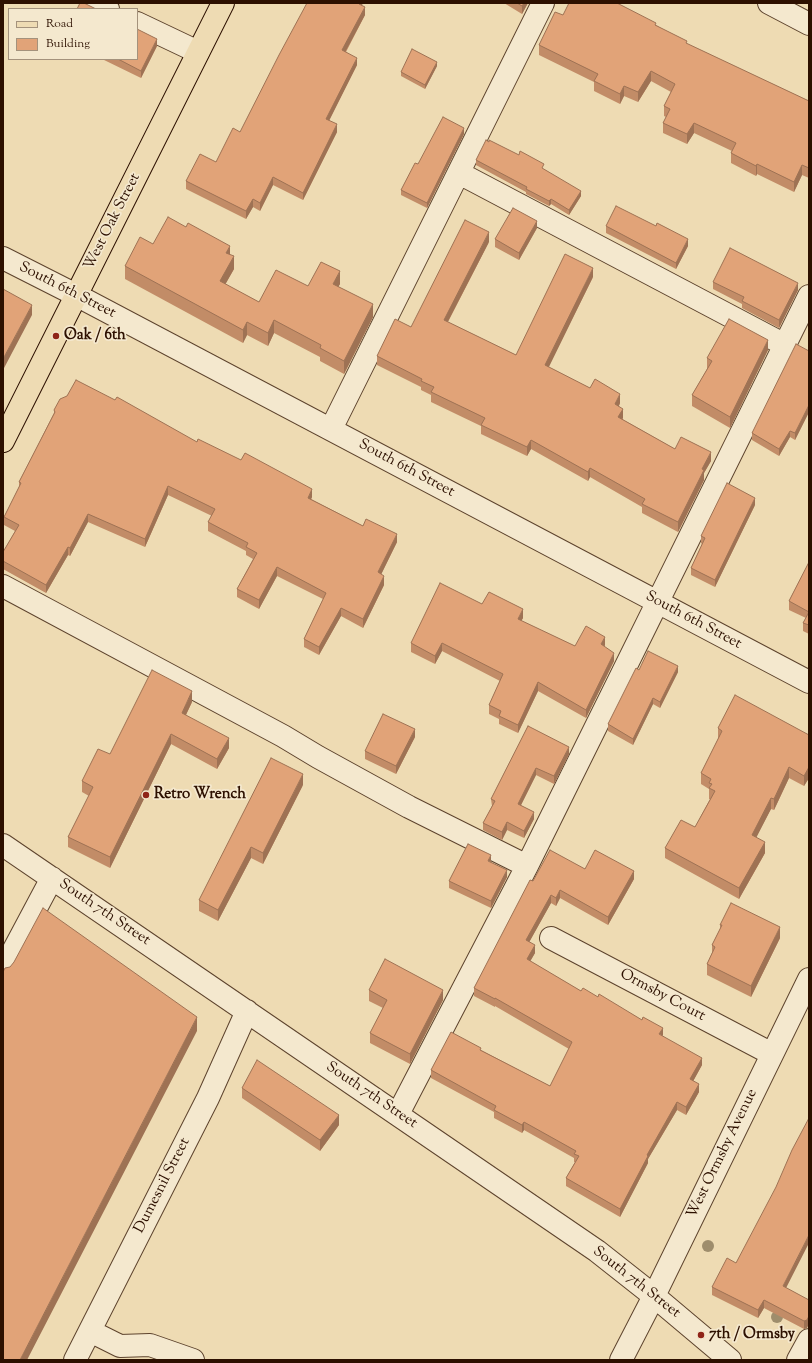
<!DOCTYPE html>
<html>
<head>
<meta charset="utf-8">
<style>
	body { margin:0 }
	#map { position:relative; width:812px; height:1363px; overflow:hidden; background:#eedbb3; font-family:"Sorts Mill Goudy",serif }
	canvas { display:block }
	.frame { position:absolute; inset:0; border:4px solid #2d1000; pointer-events:none }
	.legend { position:absolute; left:8px; top:8px; width:130px; height:52px; box-sizing:border-box; background:#f4e8ce; border:1px solid #a4927c; margin:0; padding:5px 7px; list-style:none; font-size:12px; color:#2d1000 }
	.legend li { display:flex; align-items:center; gap:8px; height:20px }
	.legend b { width:20px; border:1px solid #a4927c }
</style>
</head>
<body>
<div id="map">
<canvas width="812" height="1363"></canvas>
<div class="frame"></div>
<ul class="legend">
<li><b style="height:5px;background:#eedbb3"></b>Road</li>
<li><b style="height:11px;background:#e1a378"></b>Building</li>
</ul>
</div>
<script>
const ctx = document.querySelector('canvas').getContext('2d');
ctx.lineJoin = 'round';
const poly = rows => new Path2D(rows.map(r => 'M' + r).join(''));
function strokePath(path, color, width, dash) { ctx.strokeStyle = color; ctx.lineWidth = width; ctx.lineCap = dash ? 'butt' : 'round'; ctx.setLineDash(dash || []); ctx.stroke(path); }
function fill(path, color) { ctx.fillStyle = color; ctx.fill(path, 'evenodd'); }
function drawText(font, color, halo, rows, align = 'center') {
  ctx.font = font + ' "Sorts Mill Goudy",serif'; ctx.lineWidth = 3.5; ctx.setLineDash([]); ctx.textBaseline = 'middle'; ctx.strokeStyle = halo; ctx.fillStyle = color; for (const [text, x, y, turn = 0] of rows) {
    ctx.save(); ctx.translate(x, y); ctx.rotate((+turn || 0) * Math.PI / 180); ctx.textAlign = isNaN(turn) ? turn : align; if (halo) ctx.strokeText(text, 0, 0); ctx.fillText(text, 0, 0); ctx.restore();
  }
}
const minor = poly([
	[95,3,108,9],
	[769,3,809,24],
	[137,23,198,52],
	[459,173,785,345],
	[3,258,76,295,809,682],
	[331,429,543,3],
	[3,586,283,736,318,757,409,807,527,866],
	[3,845,597,1251,654,1296,730,1360],
	[551,938,772,1054],
	[3,970,52,878],
	[398,1114,527,866,809,296],
	[90,1331,120,1346,150,1345,193,1360],
	[75,1360,208,1098,247,1011],
	[621,1360,654,1296,809,979],
	[798,1360,809,1340]
]);
const major = poly([
	[3,441,223,3]
]);
const trees = [
	[708,1246],
	[777,1317]
];
const wall = poly([
	[504,3,528,3,522,14],
	[362,6,365,15,346,52,357,65,329,120,337,132,303,200,273,185,260,211,253,207,246,219,186,189,186,181,216,162,240,132],
	[563,15,656,25,687,44,809,101,809,178,802,175,794,192,757,174,756,176,731,163,731,153,732,151,694,133,687,144,663,133,663,123,666,117,664,116,664,106,671,92,651,81,638,102,624,96,620,104,594,91,594,82,539,55,539,45],
	[157,46,141,78,102,59,137,59],
	[437,66,425,89,401,76,401,72],
	[464,134,427,208,401,195,401,190],
	[476,160,544,169,581,196,569,215,551,204,549,206,526,194,526,192,476,165],
	[606,226,688,246,676,269,606,233],
	[537,228,519,260,495,247,495,239],
	[489,242,448,322,516,355,593,277,548,367,620,403,619,406,623,418,622,419,675,449,711,461,704,473,704,480,678,532,642,513,642,507,590,477,588,481,531,449,527,456,481,434,481,426,431,402,431,395,421,390,421,387,377,365,377,356,411,327],
	[153,244,230,255,234,269,225,284,259,302,308,286,340,284,338,286,373,317,344,374,320,361,320,357,274,333,268,346,247,335,243,343,125,279,125,266],
	[713,282,798,290,779,328,742,308,742,304,713,289],
	[768,350,730,428,692,406,692,395,707,369,707,358],
	[809,351,809,412,795,440,790,437,779,456,752,440,752,433],
	[54,410,197,442,312,497,311,499,363,526,397,542,381,574,384,585,363,628,341,616,319,655,304,647,304,639,323,599,277,576,259,609,237,597,237,589,253,559,246,555,246,551,208,531,208,522,212,516,168,495,145,547,88,522,70,556,68,555,46,593,3,569,3,552,15,531,4,525,4,517,19,487,19,482,54,413],
	[755,505,715,587,691,575,691,568,702,544,701,543,701,536],
	[809,562,809,634,803,631,803,623,806,618,789,610,789,601],
	[482,604,523,618,521,621,575,646,605,645,604,647,614,661,586,718,538,691,518,733,499,724,499,719,489,714,489,705,500,681,442,651,435,664,411,652,411,643],
	[639,670,678,672,660,708,653,704,633,745,608,731,608,724],
	[192,702,186,715,229,748,217,769,171,744,110,868,68,847,68,837,89,796,82,792,82,781,110,754],
	[528,726,569,754,554,784,536,775,521,805,534,819,524,838,507,830,502,840,483,830,483,823,492,806,491,799],
	[718,728,809,735,809,778,804,786,789,778,774,810,771,809,756,837,765,853,739,899,665,858,665,848,695,827,710,799,709,799,709,789,701,784,701,773,718,739],
	[415,737,396,774,365,759,365,751],
	[303,785,263,864,251,858,218,921,199,911,199,900],
	[491,862,507,877,491,908,449,888,449,881],
	[585,869,634,879,608,925,560,898,556,906,551,903,529,942,535,953,530,961,581,991,662,1036,702,1065,693,1081,699,1092,686,1115,677,1110,648,1159,648,1163,620,1217,566,1186,566,1178,575,1162,574,1162,574,1158,524,1130,522,1133,494,1118,494,1112,431,1078,431,1070,481,1050,550,1086,569,1049,495,1006,495,1007,474,996,474,988,533,881],
	[720,925,780,938,751,997,707,975,707,964,712,953,712,945,720,929],
	[369,990,443,1000,410,1064,370,1043,370,1033,383,1008,369,1001],
	[242,1088,339,1125,320,1151,242,1098],
	[736,1263,809,1300,807,1328,804,1329,764,1308,758,1318,712,1295,712,1287]
]);
const shadedWall = poly([
	[359,3,363,3,359,12],
	[524,3,528,3,522,14,522,6],
	[365,7,365,15,342,58,342,50],
	[157,39,157,46,141,78,141,71],
	[357,58,357,65,326,127,326,119],
	[437,62,437,66,425,89,425,85],
	[651,71,651,81,638,102,638,92],
	[624,86,624,96,620,104,620,94],
	[694,123,694,133,687,144,687,134],
	[337,124,337,132,303,200,303,193],
	[464,128,464,134,427,208,427,203],
	[757,164,757,174,756,176,756,166],
	[802,165,802,175,794,192,794,182],
	[273,177,273,185,260,211,260,203],
	[581,191,581,196,569,215,569,210],
	[253,199,253,207,246,219,246,211],
	[551,199,551,204,549,206,549,201],
	[537,221,537,228,519,260,519,253],
	[489,232,489,242,444,329,444,320],
	[688,239,688,246,676,269,676,263],
	[230,246,230,259,226,253],
	[234,256,234,269,220,294,220,281],
	[593,268,593,277,545,375,545,365],
	[340,271,340,284,333,297,333,284],
	[798,283,798,290,779,328,779,320],
	[373,304,373,317,344,374,344,361],
	[32,305,32,315,3,370,3,359],
	[274,320,274,333,268,346,268,333],
	[247,322,247,335,243,343,243,330],
	[768,340,768,350,730,428,730,417],
	[620,394,620,403,615,414,615,404],
	[809,405,809,412,795,440,795,433],
	[623,409,623,418,618,426,618,417],
	[790,431,790,437,779,456,779,449],
	[531,440,531,449,527,456,527,447],
	[711,452,711,461,704,473,704,480,678,532,678,522,702,469],
	[590,468,590,477,588,481,588,472],
	[168,486,168,495,145,547,145,539],
	[312,489,312,497,308,506,308,498],
	[755,498,755,505,715,587,715,580],
	[88,514,88,522,70,556,70,548],
	[397,534,397,542,378,581,378,572],
	[68,547,68,555,46,593,46,585],
	[277,567,277,576,259,609,259,600],
	[384,576,384,585,363,628,363,619],
	[341,608,341,616,319,655,319,647],
	[523,609,523,618,518,627,518,619],
	[605,637,605,645,601,653,601,644],
	[442,643,442,651,435,664,435,656],
	[614,653,614,661,586,718,586,710],
	[678,666,678,672,660,708,660,702],
	[538,682,538,691,518,733,518,725],
	[192,691,192,702,182,723,182,713],
	[653,698,653,704,633,745,633,739],
	[415,729,415,737,396,774,396,766],
	[171,734,171,744,110,868,110,857],
	[229,738,229,748,217,769,217,759],
	[569,747,569,754,554,784,554,776],
	[789,767,789,778,774,810,774,799],
	[809,767,809,778,804,786,804,776],
	[536,768,536,775,518,811,518,804],
	[303,774,303,785,263,864,263,853],
	[771,798,771,809,752,846,752,835],
	[534,812,534,819,524,838,524,831],
	[507,822,507,830,502,840,502,832],
	[765,842,765,853,739,899,739,888],
	[251,847,251,858,218,921,218,910],
	[491,855,491,862,488,861],
	[507,870,507,877,491,908,491,901],
	[634,871,634,879,608,925,608,917],
	[560,890,560,898,556,906,556,898],
	[551,895,551,903,526,948,526,940],
	[780,927,780,938,751,997,751,986],
	[535,945,535,953,527,967,527,959],
	[443,990,443,1000,410,1064,410,1054],
	[197,1017,197,1031,27,1360,20,1360],
	[663,1028,663,1036,659,1034],
	[702,1058,702,1065,690,1087,690,1079],
	[699,1084,699,1092,686,1115,686,1107],
	[677,1102,677,1110,648,1159,648,1163,620,1217,620,1209,647,1155],
	[339,1115,339,1125,320,1151,320,1140],
	[524,1122,524,1130,522,1133,522,1125],
	[809,1235,809,1243,783,1294,783,1286],
	[764,1300,764,1308,758,1318,758,1310],
	[809,1316,809,1324,807,1328,804,1329,804,1321]
]);
const building = poly([
	[80,3,84,3,96,9,77,9,80,3],
	[307,3,359,3,359,4,365,7,342,50,357,58,326,119,337,124,303,193,273,177,260,203,253,199,246,211,186,181,200,154,216,162,233,128,240,132,279,55,307,3],
	[517,3,524,3,522,6,517,3],
	[569,3,617,3,656,23,655,25,687,41,686,43,809,101,809,168,802,165,794,182,757,164,756,166,731,153,736,143,694,123,687,134,663,123,670,109,664,106,675,84,651,71,638,92,624,86,620,94,594,81,598,74,539,45,555,12,563,15,569,3],
	[137,29,157,39,141,71,118,59,137,59,137,29],
	[412,49,437,62,425,85,401,72,412,49],
	[443,117,464,128,427,203,401,190,415,163,418,164,443,117],
	[486,140,489,142,489,140,519,155,520,151,544,164,542,168,581,191,569,210,551,199,549,201,526,189,527,187,476,160,486,140],
	[616,206,656,226,657,223,688,239,676,263,606,226,616,206],
	[513,208,537,221,519,253,495,239,513,208],
	[168,217,186,227,188,223,230,246,226,253,234,256,220,281,259,302,276,270,308,286,321,262,340,271,333,284,373,304,344,361,320,348,321,345,274,320,268,333,247,322,243,330,125,266,140,237,153,244,168,217],
	[465,220,489,232,444,320,516,355,565,254,593,268,545,365,590,388,595,379,620,394,615,404,623,409,618,417,675,449,681,437,711,452,702,469,704,470,678,522,642,504,645,499,590,468,588,472,531,440,527,447,481,425,485,418,431,392,434,387,421,381,422,379,377,356,395,319,411,327,465,220],
	[730,248,798,283,779,320,742,301,744,297,713,282,730,248],
	[3,289,32,305,3,359,3,289],
	[729,319,768,340,730,417,692,395,712,361,707,358,729,319],
	[796,344,809,351,809,405,795,433,790,431,779,449,752,433,796,344],
	[76,380,115,400,117,397,197,442,198,439,241,460,245,453,312,489,308,498,363,526,366,519,397,534,378,572,384,576,363,619,341,608,319,647,304,639,326,593,277,567,259,600,237,589,257,553,246,547,248,543,208,522,215,509,168,486,145,539,88,514,70,548,68,547,46,585,3,561,3,552,19,525,4,517,21,483,19,482,55,412,54,410,60,399,67,396,76,380],
	[727,483,755,498,715,580,691,568,705,538,701,536,727,483],
	[809,562,809,612,789,601,809,562],
	[440,583,482,604,489,592,523,609,518,619,575,646,586,626,605,637,601,644,614,653,586,710,538,682,518,725,499,716,501,711,489,705,503,674,442,643,435,656,411,643,440,583],
	[809,612,809,625,803,623,809,612],
	[648,651,678,666,660,702,653,698,633,739,608,724,636,668,639,670,648,651],
	[152,670,192,691,182,713,229,738,217,759,171,734,110,857,68,837,93,787,82,781,98,749,110,754,152,670],
	[735,695,809,735,809,767,804,776,789,767,774,799,771,798,752,835,765,842,739,888,665,848,681,820,695,827,715,791,709,788,712,784,709,783,711,779,701,773,722,731,718,728,735,695],
	[383,714,415,729,396,766,365,751,383,714],
	[528,726,569,747,554,776,536,768,518,804,534,812,524,831,507,822,502,832,483,823,495,801,491,799,528,726],
	[271,758,303,774,263,853,251,847,218,910,199,900,271,758],
	[468,844,491,855,488,861,507,870,491,901,449,881,468,844],
	[550,850,585,869,595,850,634,871,608,917,560,890,556,898,551,895,526,940,535,945,527,959,581,991,583,988,598,997,599,994,642,1020,643,1017,663,1028,659,1034,702,1058,690,1079,699,1084,686,1107,677,1102,647,1155,648,1156,620,1209,566,1178,579,1156,574,1154,576,1151,524,1122,522,1125,494,1110,496,1106,431,1070,451,1032,481,1048,480,1050,550,1086,572,1042,495,998,495,999,474,988,530,880,533,881,550,850],
	[731,903,780,927,751,986,707,964,715,947,712,945,722,925,720,925,731,903],
	[43,908,197,1017,20,1360,3,1360,3,972,5,968,10,967,14,962,43,908],
	[385,959,443,990,410,1054,370,1033,387,1000,369,990,385,959],
	[257,1060,339,1115,320,1140,242,1088,257,1060],
	[809,1118,809,1235,783,1286,809,1300,809,1316,807,1320,804,1321,764,1300,758,1310,712,1287,727,1258,736,1263,776,1187,792,1150,809,1118]
]);
const markers = [
	[56,336,4,"#8f2418"],
	[146,795,4,"#8f2418"],
	[701,1335,4,"#8f2418"]
];
const streetNames = [
	["West Oak Street",113,222,-63],
	["South 6th Street",67,291,27],
	["South 6th Street",406,469,28],
	["South 6th Street",693,621,28],
	["South 7th Street",104,913,34],
	["Ormsby Court",662,996,28],
	["South 7th Street",371,1096,34],
	["West Ormsby Avenue",723,1154,-64],
	["Dumesnil Street",163,1186,-63],
	["South 7th Street",636,1283,38]
];
const poiNames = [
	["Oak / 6th",64,336],
	["Retro Wrench",154,795],
	["7th / Ormsby",709,1335]
];
strokePath(minor, '#5d432d', 24);
strokePath(major, '#2d1000', 24);
strokePath(minor, '#f4e8ce', 22);
strokePath(major, '#eedbb3', 22);
ctx.fillStyle = '#9e8d6c';
for (const [x, y] of trees) { ctx.beginPath(); ctx.arc(x, y, 6, 0, 2 * Math.PI); ctx.fill(); }
fill(wall, '#c28c67');
fill(shadedWall, '#9e7254');
fill(building, '#e1a378');
strokePath(building, '#9e7254', 1);
for (const [x, y, r, color] of markers) { const dot = new Path2D(); dot.arc(x, y, r, 0, 2 * Math.PI); ctx.fillStyle = color; ctx.fill(dot); strokePath(dot, '#f4e8ce', 1.5); }
drawText('15px', '#2d1000', '#f4e8ce', streetNames);
drawText('bold 15px', '#2d1000', '#f4e8ce', poiNames, 'left');
</script>
</body>
</html>
